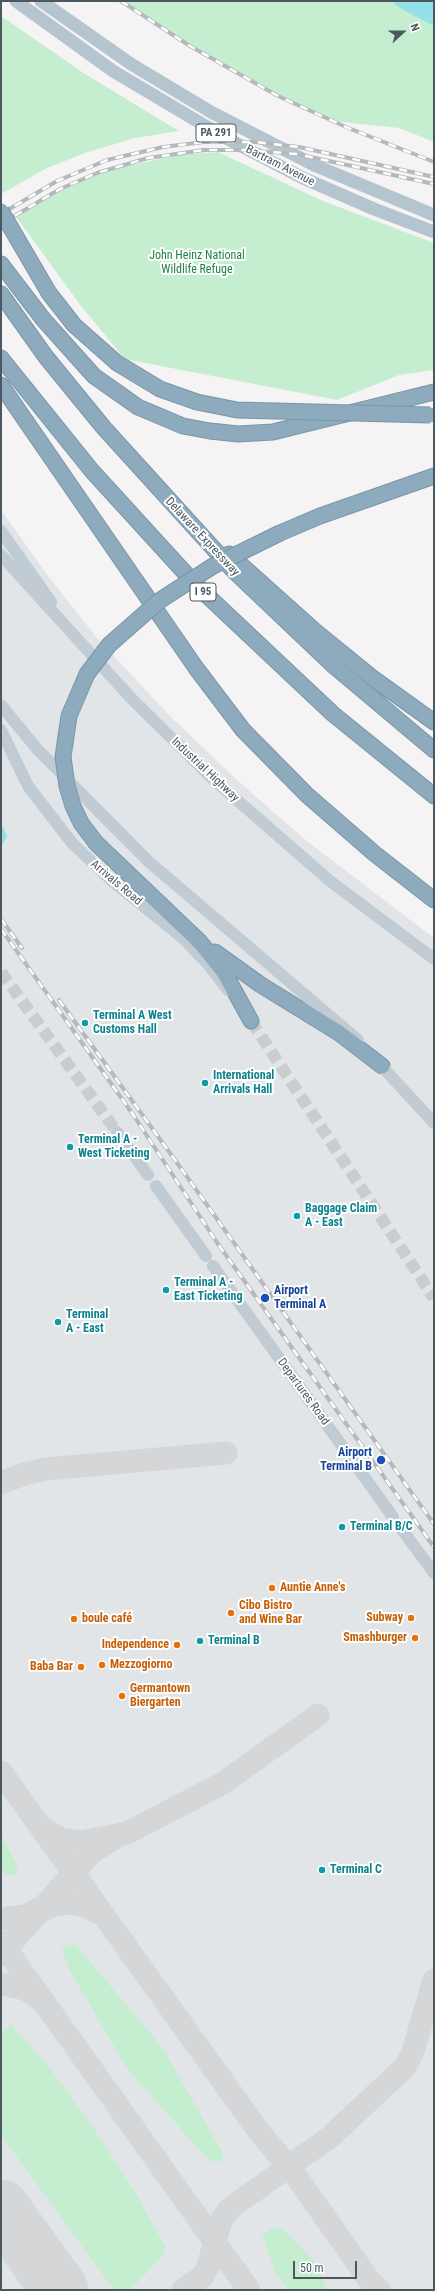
<!DOCTYPE html>
<html>
<head>
<meta charset="utf-8">
<style>
	body { margin:0 }
	#map { position:relative; width:435px; height:2291px; overflow:hidden; background:#f5f3f3; font-family:"Roboto Condensed",sans-serif }
	canvas { display:block }
	.frame { position:absolute; inset:0; border:2px solid #4b5860; pointer-events:none }
	.north { position:absolute; left:383px; top:12px; width:40px; height:40px; -webkit-text-stroke:3px #fff; paint-order:stroke; rotate:69deg; font-size:11px; font-weight:700; line-height:16px; text-align:center; color:#4b5860 }
	.north::after { content:''; display:block; margin:auto; width:14px; height:18px; background:#4b5860; clip-path:polygon(50% 0,100% 100%,50% 72%,0 100%) }
	.scale { position:absolute; left:293px; top:2261px; width:64px; height:18px; box-sizing:border-box; border:2px solid #4b5860; border-top:0; padding-left:5px; font-size:12px; line-height:14px; white-space:nowrap; color:#4b5860; -webkit-text-stroke:3px #fff; paint-order:stroke }
</style>
</head>
<body>
<div id="map">
<canvas width="435" height="2291"></canvas>
<div class="frame"></div>
<div class="north">N</div>
<div class="scale">50 m</div>
</div>
<script>
const ctx = document.querySelector('canvas').getContext('2d');
ctx.lineJoin = 'round';
function fill(path, color) { ctx.fillStyle = color; ctx.fill(path, 'evenodd'); }
const poly = rows => new Path2D(rows.map(r => 'M' + r).join(''));
function strokePath(path, color, width, dash) { ctx.strokeStyle = color; ctx.lineWidth = width; ctx.lineCap = dash ? 'butt' : 'round'; ctx.setLineDash(dash || []); ctx.stroke(path); }
function drawText(font, color, halo, rows, align = 'center') {
  ctx.font = font + ' "Roboto Condensed",sans-serif'; ctx.lineWidth = 4; ctx.setLineDash([]); ctx.textBaseline = 'middle'; ctx.strokeStyle = halo; ctx.fillStyle = color; for (const [text, x, y, turn = 0] of rows) {
    ctx.save(); ctx.translate(x, y); ctx.rotate((+turn || 0) * Math.PI / 180); ctx.textAlign = isNaN(turn) ? turn : align; if (halo) ctx.strokeText(text, 0, 0); ctx.fillText(text, 0, 0); ctx.restore();
  }
}
const airport = poly([
	[1,510,45,572,97,638,169,715,238,781,308,842,434,938,434,2290,1,2290]
]);
const green = poly([
	[122,1,434,1,434,142,399,128,333,121,268,91,200,53],
	[1,16,85,74,179,131,135,138,85,153,45,169,1,194],
	[218,152,323,201,434,243,434,370,399,375,337,400,125,359,81,306,14,214,64,187,110,170,177,155],
	[1,1835,17,1865,18,1870,15,1875,7,1875,1,1869],
	[68,1944,74,1945,80,1950,162,2047,221,2150,223,2156,222,2161,213,2162,205,2156,128,2070,69,1969,62,1949],
	[11,2025,47,2064,91,2124,135,2192,166,2248,162,2257,130,2290,114,2290,1,2135,1,2034],
	[274,2227,284,2230,317,2264,327,2290,290,2290,287,2288,276,2273,262,2236]
]);
const water = poly([
	[393,1,434,1,434,26,405,11,396,5],
	[1,822,7,837,1,847]
]);
const taxiway = poly([
	[1,1483,24,1474,46,1469,226,1453],
	[1,1772,257,2129,296,2176,369,2280,379,2290],
	[43,1828,61,1839,81,1842,127,1833,223,1783,318,1715],
	[40,1912,54,1905,69,1903,86,1906,103,1915],
	[1,1919,26,1916,40,1908],
	[1,1942,249,2290],
	[1,1955,91,1853,112,1840],
	[1,1984,25,1989,41,2000],
	[183,2290,202,2277,207,2269,221,2221,229,2209,330,2137,406,2066,413,2051,434,1980]
]);
const runway = poly([
	[1,2208,60,2290]
]);
const secondaryTunnel = poly([
	[1,972,117,1132],
	[251,1021,434,1298]
]);
const secondary = poly([
	[1,531,51,602],
	[1,555,131,698,214,780,330,881,434,959],
	[1,705,38,750,148,861,358,1040],
	[1,730,28,786,72,843,111,880,183,938,208,964,228,990],
	[376,1060,434,1123],
	[117,1132,148,1175],
	[156,1186,206,1256],
	[213,1266,393,1517],
	[400,1527,434,1573]
]);
const primary = poly([
	[16,1,113,71,224,137,303,178,374,209,434,232],
	[41,1,131,64,211,112,314,165,434,215]
]);
const highway = poly([
	[1,264,43,319,94,376,138,407,183,426,210,431,238,434,273,432,434,392],
	[1,294,46,357,104,428,233,570,334,666,434,750],
	[1,358,92,471,197,586,333,714,434,796],
	[1,385,196,668,243,730,307,795,375,854,434,900],
	[280,533,320,516,434,476],
	[229,554,315,631,374,679,434,722],
	[96,843,200,942,224,972,251,1021],
	[215,952,261,985,339,1033,382,1066]
]);
const rail = poly([
	[121,1,190,46,278,96,346,127,434,162],
	[1,214,57,181,107,160,163,147,204,142,255,142,299,147,434,177],
	[1,224,60,189,97,173,148,158,204,150,243,150,297,154,434,184],
	[1,919,22,948],
	[1,929,132,1113,218,1244,434,1547],
	[59,1000,170,1153,434,1524]
]);
const highwayBridge = poly([
	[1,211,49,293,74,325,117,363,160,389,197,402,237,410,430,415],
	[96,843,81,823,73,806,67,786,63,757,69,716,87,674,109,645,159,601,213,566,280,533]
]);
const markers = [
	[85,1023,4,"#0f9aa8"],
	[205,1083,4,"#0f9aa8"],
	[70,1147,4,"#0f9aa8"],
	[297,1216,4,"#0f9aa8"],
	[166,1290,4,"#0f9aa8"],
	[265,1298,5,"#1a4fb4"],
	[58,1322,4,"#0f9aa8"],
	[381,1460,5,"#1a4fb4"],
	[342,1527,4,"#0f9aa8"],
	[272,1588,4,"#e8710a"],
	[231,1613,4,"#e8710a"],
	[411,1618,4,"#e8710a"],
	[74,1619,4,"#e8710a"],
	[415,1638,4,"#e8710a"],
	[200,1641,4,"#0f9aa8"],
	[177,1645,4,"#e8710a"],
	[102,1665,4,"#e8710a"],
	[81,1667,4,"#e8710a"],
	[122,1696,4,"#e8710a"],
	[322,1870,4,"#0f9aa8"]
];
const shields = [
	[216,133,40],
	[203,592,26]
];
const shieldNames = [
	["PA 291",216,133],
	["I 95",203,592]
];
const streetNames = [
	["Bartram Avenue",280,166,27],
	["Delaware Expressway",202,537,47],
	["Industrial Highway",205,770,43],
	["Arrivals Road",116,883,40],
	["Departures Road",303,1392,54]
];
const parkNames = [
	["John Heinz National",197,256],
	["Wildlife Refuge",197,270]
];
const cultureNames = [
	["Terminal A West",93,1016],
	["Customs Hall",93,1030],
	["International",213,1076],
	["Arrivals Hall",213,1090],
	["Terminal A -",78,1140],
	["West Ticketing",78,1154],
	["Baggage Claim",305,1209],
	["A - East",305,1223],
	["Terminal A -",174,1283],
	["East Ticketing",174,1297],
	["Terminal",66,1315],
	["A - East",66,1329],
	["Terminal B/C",350,1527],
	["Terminal B",208,1641],
	["Terminal C",330,1870]
];
const transitNames = [
	["Airport",274,1291],
	["Terminal A",274,1305],
	["Airport",372,1453,"right"],
	["Terminal B",372,1467,"right"]
];
const foodNames = [
	["Auntie Anne's",280,1588],
	["Cibo Bistro",239,1606],
	["and Wine Bar",239,1620],
	["Subway",403,1618,"right"],
	["boule café",82,1619],
	["Smashburger",407,1638,"right"],
	["Independence",169,1645,"right"],
	["Mezzogiorno",110,1665],
	["Baba Bar",73,1667,"right"],
	["Germantown",130,1689],
	["Biergarten",130,1703]
];
fill(airport, '#e2e5e7');
fill(green, '#c5eed1');
fill(water, '#95e1e9');
strokePath(taxiway, '#d5d6d8', 23);
strokePath(runway, '#d5d6d8', 57);
strokePath(secondaryTunnel, '#caccce', 12, [12, 6]);
strokePath(highway, '#7996aa', 17);
strokePath(secondary, '#c0cbd3', 12);
strokePath(primary, '#b5c5cf', 13);
strokePath(highway, '#8eabbe', 15);
strokePath(rail, '#b5b9bc', 4);
strokePath(rail, '#fff', 2.5, [8]);
strokePath(highwayBridge, '#7996aa', 17, []);
strokePath(highwayBridge, '#8eabbe', 15);
for (const [x, y, r, color] of markers) { const dot = new Path2D(); dot.arc(x, y, r, 0, 2 * Math.PI); ctx.fillStyle = color; ctx.fill(dot); strokePath(dot, '#fff', 1.5); }
for (const [x, y, w] of shields) { const box = new Path2D(); box.roundRect(x - w / 2, y - 9, w, 18, 3); ctx.fillStyle = '#fff'; ctx.fill(box); strokePath(box, '#4b5860', 1); }
drawText('bold 11px', '#4b5860', null, shieldNames);
drawText('12px', '#4b5860', '#fff', streetNames);
drawText('12px', '#1d8043', '#fff', parkNames);
drawText('bold 12px', '#0d838f', '#fff', cultureNames, 'left');
drawText('bold 12px', '#164399', '#fff', transitNames, 'left');
drawText('bold 12px', '#c56008', '#fff', foodNames, 'left');
</script>
</body>
</html>
